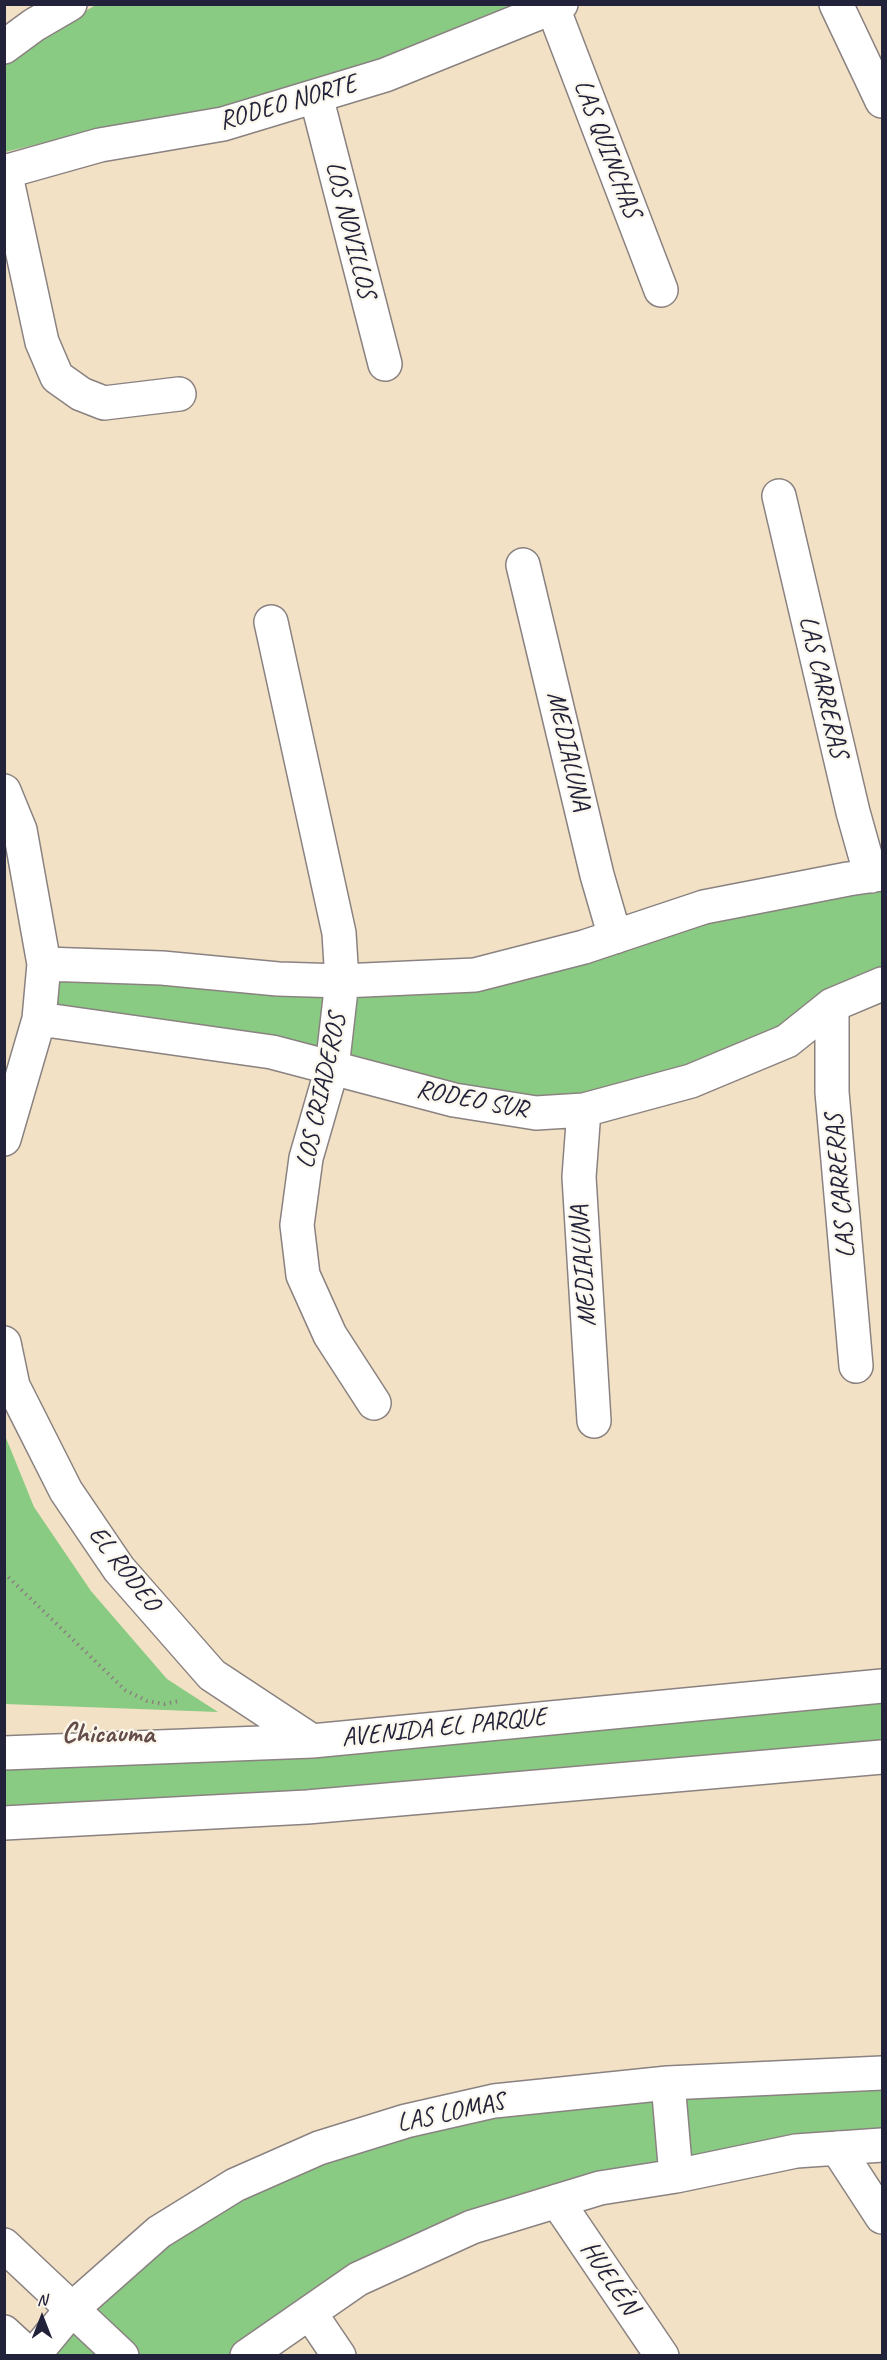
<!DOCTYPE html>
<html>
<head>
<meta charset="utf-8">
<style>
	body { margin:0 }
	#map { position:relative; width:887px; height:2360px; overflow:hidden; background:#f2e1c5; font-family:Caveat,sans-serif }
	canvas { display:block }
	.frame { position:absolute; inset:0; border:6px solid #22223b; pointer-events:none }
	.north { position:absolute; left:12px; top:2288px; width:60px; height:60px; -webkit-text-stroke:4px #fbf7ec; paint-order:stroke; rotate:0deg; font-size:16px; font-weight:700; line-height:24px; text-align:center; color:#22223b }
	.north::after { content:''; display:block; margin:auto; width:21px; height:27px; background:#22223b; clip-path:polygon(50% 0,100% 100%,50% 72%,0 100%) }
</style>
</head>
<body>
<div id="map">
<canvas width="887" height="2360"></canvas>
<div class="frame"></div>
<div class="north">N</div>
</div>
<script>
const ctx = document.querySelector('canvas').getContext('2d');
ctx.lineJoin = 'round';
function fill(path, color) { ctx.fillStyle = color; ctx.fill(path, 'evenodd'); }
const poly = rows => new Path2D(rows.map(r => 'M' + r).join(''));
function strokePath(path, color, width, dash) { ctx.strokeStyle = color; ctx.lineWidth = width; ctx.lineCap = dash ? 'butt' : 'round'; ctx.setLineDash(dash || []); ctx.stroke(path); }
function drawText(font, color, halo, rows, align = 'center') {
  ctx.font = font + ' Caveat,sans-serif'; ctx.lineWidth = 4.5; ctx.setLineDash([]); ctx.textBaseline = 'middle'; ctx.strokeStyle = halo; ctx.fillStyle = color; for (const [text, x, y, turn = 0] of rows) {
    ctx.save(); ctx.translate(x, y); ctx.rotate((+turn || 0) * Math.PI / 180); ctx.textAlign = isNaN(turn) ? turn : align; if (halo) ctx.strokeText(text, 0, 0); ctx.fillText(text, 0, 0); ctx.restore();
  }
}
const green = poly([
	[96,5,523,5,380,61,220,109,97,130,5,152,5,63,41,36],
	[882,885,882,972,781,1031,687,1070,582,1099,536,1102,52,1011,54,972,291,993],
	[4,1433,34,1507,91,1591,167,1679,218,1712,5,1704],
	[882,1699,882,1744,306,1793,5,1808,4,1766],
	[882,2081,882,2134,795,2141,354,2270,229,2355,44,2356,164,2239,321,2156,495,2109]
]);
const path = poly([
	[4,1573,125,1690,147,1701,164,1704,179,1701]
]);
const minor = poly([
	[836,4,882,101],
	[553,8,661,290],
	[4,47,34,25,70,4],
	[316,96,385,364],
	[5,171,42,342,57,377,81,394,104,403,179,394],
	[4,172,100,145,223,124,385,75,561,4],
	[779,496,853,812,871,876],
	[523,565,597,875,615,937],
	[271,622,339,933,342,981,332,1068,306,1158,297,1225,303,1275,330,1335,374,1403],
	[4,791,20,830,44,964,39,1019,4,1139],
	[44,964,162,968,278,979,342,981,475,975,584,947,704,907,848,879,882,874],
	[832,1005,832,1092,856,1366],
	[39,1019,272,1052,454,1100,536,1113,584,1110,691,1081,787,1041,832,1005,882,984],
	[584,1110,579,1177,594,1421],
	[4,1343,13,1386,66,1491,119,1569,212,1675,312,1741],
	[4,1753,312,1741,882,1686],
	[4,1823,307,1807,882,1757],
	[668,2083,676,2176],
	[837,2148,882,2217],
	[557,2201,662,2356],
	[4,2245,122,2356],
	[310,2313,339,2356],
	[4,2332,30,2356],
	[33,2356,72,2309,159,2232,235,2185,319,2148,406,2121,494,2101,668,2083,882,2073],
	[247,2356,358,2279,472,2227,600,2188,676,2176,796,2151,882,2145]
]);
const streetNames = [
	["RODEO NORTE",288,103,-16],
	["LAS QUINCHAS",607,149,69],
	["LOS NOVILLOS",350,230,76],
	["LAS CARRERAS",823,687,77],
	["MEDIALUNA",568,751,77],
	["LOS CRIADEROS",322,1091,-78],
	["RODEO SUR",472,1100,11],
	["LAS CARRERAS",841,1186,-95],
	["MEDIALUNA",584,1266,-94],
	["EL RODEO",124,1569,52],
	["AVENIDA EL PARQUE",444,1728,-6],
	["LAS LOMAS",451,2113,-12],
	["HUELÉN",609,2278,56]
];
const quarterNames = [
	["Chicauma",108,1735]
];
fill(green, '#8acb83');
strokePath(minor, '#8a8280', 36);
strokePath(path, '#8a8280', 4, [1.5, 4.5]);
strokePath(minor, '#fff', 33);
drawText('26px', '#22223b', '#fbf7ec', streetNames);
drawText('bold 28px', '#644c4a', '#fbf7ec', quarterNames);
</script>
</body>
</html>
